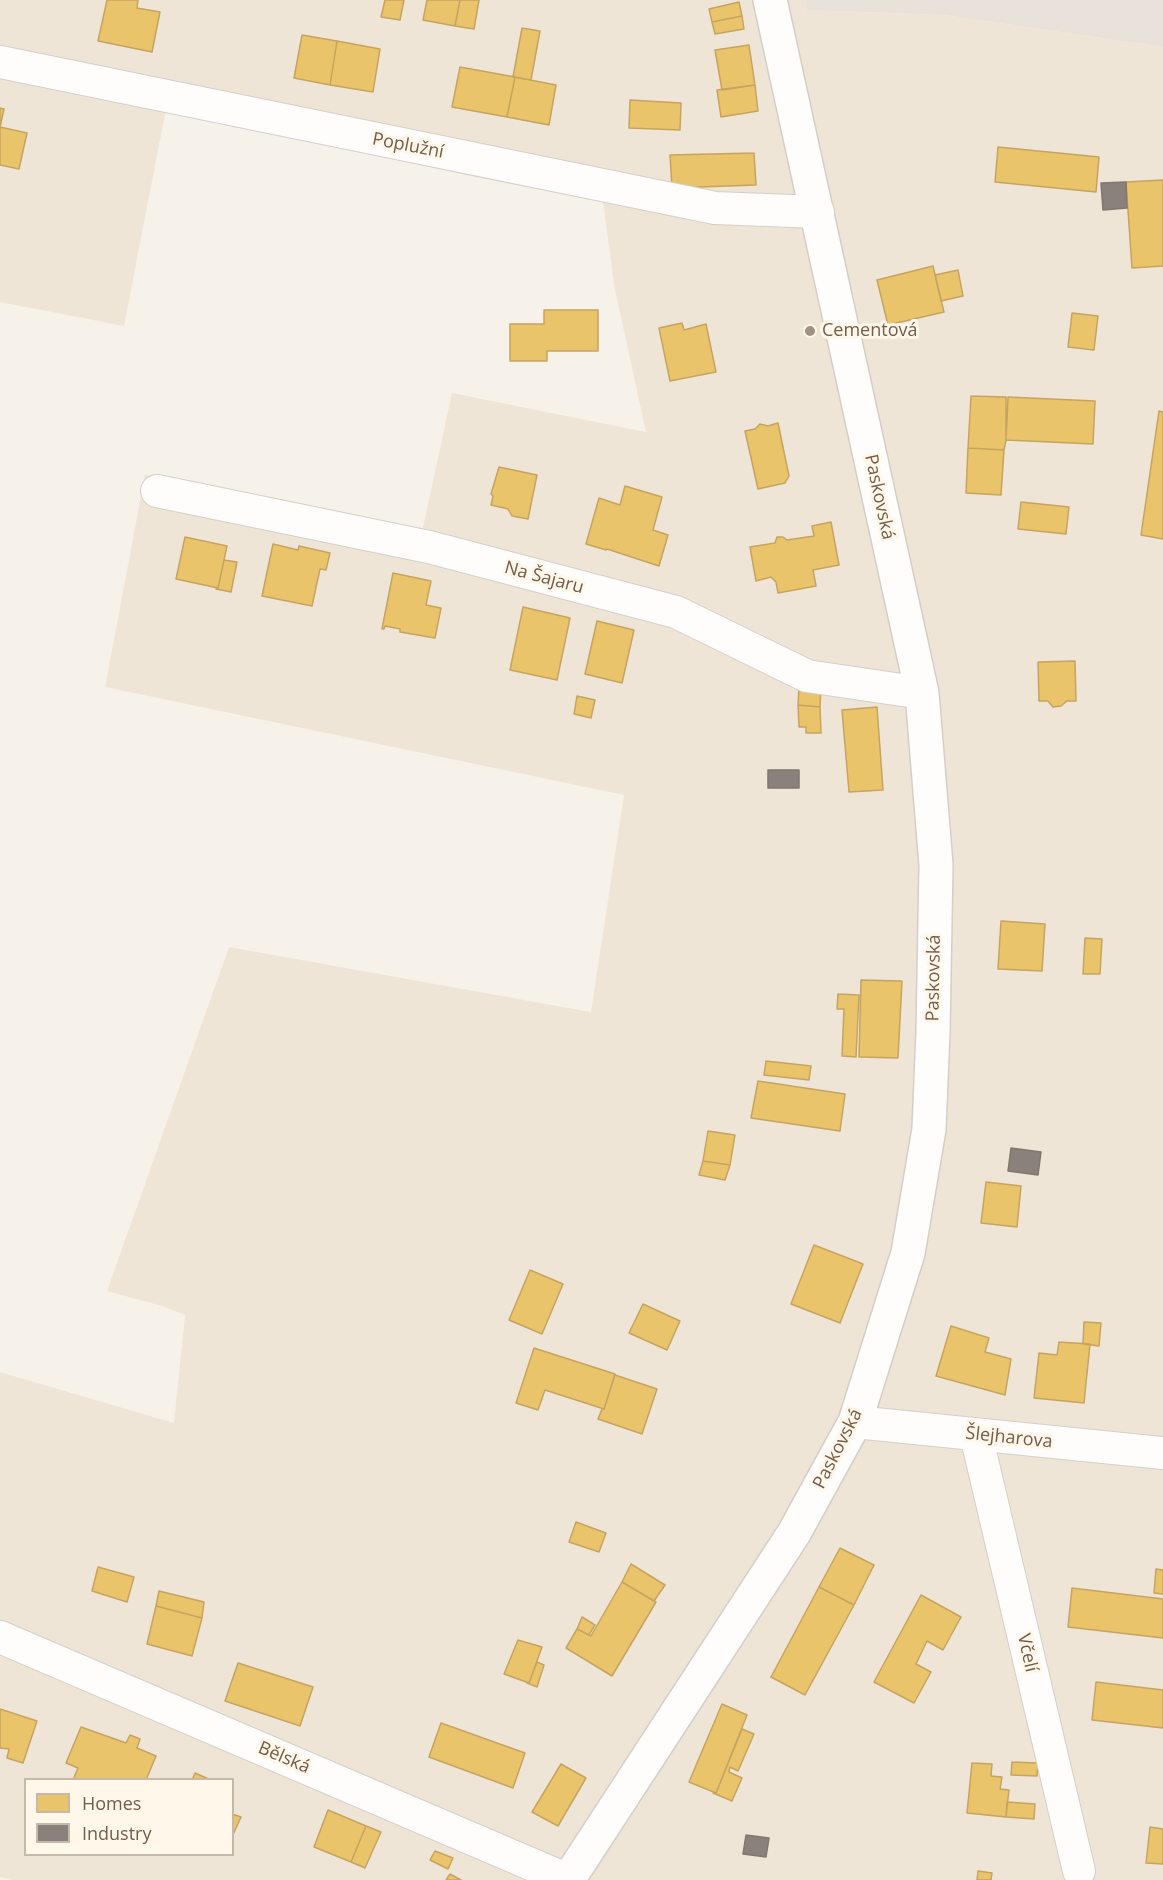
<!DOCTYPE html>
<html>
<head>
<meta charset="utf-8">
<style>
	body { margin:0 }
	#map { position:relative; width:1163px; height:1880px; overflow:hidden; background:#f6f2ea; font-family:"Open Sans",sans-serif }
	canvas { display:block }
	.legend { position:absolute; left:24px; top:1778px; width:210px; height:78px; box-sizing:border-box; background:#fff8ea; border:2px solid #c7b9aa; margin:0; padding:8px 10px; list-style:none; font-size:18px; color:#745b4a }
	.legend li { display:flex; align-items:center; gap:12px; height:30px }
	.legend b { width:30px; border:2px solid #c7b9aa }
</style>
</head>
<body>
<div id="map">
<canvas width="1163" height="1880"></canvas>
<ul class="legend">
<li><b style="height:16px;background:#e9c46a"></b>Homes</li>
<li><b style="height:16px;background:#8a817c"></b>Industry</li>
</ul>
</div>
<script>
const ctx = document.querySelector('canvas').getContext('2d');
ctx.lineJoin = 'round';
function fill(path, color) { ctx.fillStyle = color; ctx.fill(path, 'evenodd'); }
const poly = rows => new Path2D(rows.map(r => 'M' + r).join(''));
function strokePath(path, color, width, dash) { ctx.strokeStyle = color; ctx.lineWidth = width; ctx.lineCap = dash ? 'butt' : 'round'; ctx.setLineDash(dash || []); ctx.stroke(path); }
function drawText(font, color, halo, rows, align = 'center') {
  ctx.font = font + ' "Open Sans",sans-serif'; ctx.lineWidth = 6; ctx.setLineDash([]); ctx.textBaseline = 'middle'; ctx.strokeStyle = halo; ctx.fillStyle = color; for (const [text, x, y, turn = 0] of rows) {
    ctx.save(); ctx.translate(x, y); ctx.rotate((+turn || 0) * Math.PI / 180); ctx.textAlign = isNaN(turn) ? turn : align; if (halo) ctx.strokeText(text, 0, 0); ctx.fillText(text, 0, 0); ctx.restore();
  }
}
const residential = poly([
	[0,0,805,0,806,10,944,15,1163,47,1163,1880,11,1880,0,1877,0,1372,174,1423,185,1315,162,1306,107,1291,229,947,591,1012,624,795,105,687,145,475,422,532,452,393,646,432,615,290,603,202,484,179,166,109,124,326,0,302],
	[26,1780,232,1780,232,1854,26,1854]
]);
const industrial = poly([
	[805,0,1163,0,1163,47,944,15,806,10]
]);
const homes = poly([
	[107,0,138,0,137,8,160,12,152,52,98,41,107,0],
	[385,0,404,0,400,20,381,17,385,0],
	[427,0,460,0,455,26,423,20,427,0],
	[460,0,479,0,474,29,455,26,460,0],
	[739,2,742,16,712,22,709,9,739,2],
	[742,16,744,29,715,34,712,22,742,16],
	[522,28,540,31,531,80,513,77,522,28],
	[302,35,337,41,330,85,294,78,302,35],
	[337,41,380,49,373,92,330,85,337,41],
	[749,45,755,85,722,90,715,50,749,45],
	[460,67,515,77,507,117,452,107,460,67],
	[515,77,556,85,549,125,507,117,515,77],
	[755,85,758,111,721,117,717,90,755,85],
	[630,100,681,103,680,130,629,128,630,100],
	[0,108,4,109,0,127,27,133,19,169,0,165,0,108],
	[998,147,1099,157,1096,192,995,182,998,147],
	[754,153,756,185,672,188,670,155,754,153],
	[1163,180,1163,266,1132,268,1126,182,1163,180],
	[933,266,944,312,888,325,877,280,933,266],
	[958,270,963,296,941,301,935,275,958,270],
	[544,310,598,310,598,351,547,351,547,361,510,361,510,324,544,324,544,310],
	[1072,313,1098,316,1094,350,1068,347,1072,313],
	[682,323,684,330,706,324,716,372,670,381,659,328,682,323],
	[971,396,1006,397,1006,440,1004,450,968,448,971,396],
	[1008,397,1095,401,1093,444,1006,440,1008,397],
	[1159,411,1163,412,1163,539,1141,535,1159,411],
	[778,423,789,476,785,483,758,489,745,431,755,429,760,424,768,426,778,423],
	[968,448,1004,450,1001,495,966,493,968,448],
	[499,467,537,475,528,519,512,516,508,509,491,505,493,496,491,494,499,467],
	[625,486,662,497,653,530,668,535,659,566,607,549,606,550,586,544,599,498,620,505,625,486],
	[1021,502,1069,507,1066,534,1018,529,1021,502],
	[831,522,839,565,813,570,816,586,778,593,776,582,771,577,756,581,750,547,775,543,777,537,783,537,787,540,814,536,812,526,831,522],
	[185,537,227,546,218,588,176,579,185,537],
	[273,544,298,550,299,546,330,553,326,570,320,569,312,606,262,596,273,544],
	[224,560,237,562,231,592,216,589,218,588,224,560],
	[393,573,431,581,426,605,441,608,435,638,400,632,400,629,385,626,384,629,382,629,393,573],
	[523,607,570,618,557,680,510,670,523,607],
	[597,621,634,630,622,683,585,674,597,621],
	[1075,661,1076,701,1067,701,1061,706,1053,707,1048,701,1039,701,1038,662,1075,661],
	[799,686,821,688,820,707,798,705,799,686],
	[577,696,595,700,591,718,574,714,577,696],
	[798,705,820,707,821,733,806,733,806,727,799,727,798,705],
	[877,707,883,790,849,792,842,710,877,707],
	[1001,921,1045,924,1042,971,998,969,1001,921],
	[1085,938,1102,939,1100,974,1083,974,1085,938],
	[861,980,902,981,898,1058,859,1057,861,980],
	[838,994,859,995,856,1057,842,1056,844,1009,837,1009,838,994],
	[766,1061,811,1066,809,1080,764,1075,766,1061],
	[758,1081,845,1094,840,1131,751,1118,758,1081],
	[708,1131,735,1135,730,1165,703,1161,708,1131],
	[703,1161,730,1165,725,1180,699,1175,703,1161],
	[986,1182,1021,1186,1017,1227,981,1223,986,1182],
	[814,1245,863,1264,840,1323,791,1304,814,1245],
	[530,1270,563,1284,542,1334,509,1320,530,1270],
	[643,1304,680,1321,667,1350,629,1333,643,1304],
	[1084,1322,1101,1323,1099,1346,1083,1344,1084,1322],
	[951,1326,989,1338,985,1352,1011,1359,1005,1395,936,1376,951,1326],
	[1059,1342,1090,1344,1084,1403,1034,1398,1039,1353,1057,1355,1059,1342],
	[534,1348,615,1374,604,1409,545,1390,538,1410,516,1403,534,1348],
	[615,1375,657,1389,642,1434,598,1419,602,1409,604,1409,615,1375],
	[576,1522,606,1533,599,1552,569,1542,576,1522],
	[840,1548,874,1565,854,1605,819,1587,840,1548],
	[631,1564,665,1585,654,1601,622,1582,631,1564],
	[98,1567,134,1577,127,1602,92,1591,98,1567],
	[1156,1569,1163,1570,1163,1594,1154,1593,1156,1569],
	[622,1582,656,1602,612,1676,566,1648,577,1629,591,1636,622,1582],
	[819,1587,854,1605,805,1695,771,1677,819,1587],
	[1072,1588,1163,1599,1163,1638,1068,1627,1072,1588],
	[159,1591,204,1602,202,1618,156,1606,159,1591],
	[921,1595,961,1617,943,1650,927,1641,916,1664,931,1672,914,1703,874,1682,921,1595],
	[156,1606,202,1618,192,1656,147,1644,156,1606],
	[582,1617,595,1625,589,1635,577,1629,582,1617],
	[518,1640,542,1647,529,1683,504,1674,518,1640],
	[537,1662,544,1665,537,1687,527,1683,529,1683,537,1662],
	[238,1663,313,1687,300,1726,225,1701,238,1663],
	[1096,1682,1163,1690,1163,1728,1092,1720,1096,1682],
	[722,1704,747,1715,716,1793,689,1782,722,1704],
	[0,1709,37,1721,23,1763,7,1758,9,1749,0,1748,0,1709],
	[441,1723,525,1753,513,1788,429,1757,441,1723],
	[81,1727,126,1743,130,1735,140,1739,137,1748,156,1756,146,1780,73,1780,78,1768,66,1763,81,1727],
	[742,1729,754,1734,738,1771,730,1767,729,1772,742,1778,732,1801,713,1793,716,1793,742,1729],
	[1012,1762,1038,1763,1037,1776,1011,1775,1012,1762],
	[972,1763,992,1764,991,1776,1002,1777,1000,1789,1009,1790,1006,1817,967,1813,972,1763],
	[561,1764,586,1778,558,1826,532,1812,561,1764],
	[195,1773,211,1780,192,1780,195,1773],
	[1007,1802,1035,1804,1034,1819,1006,1817,1007,1802],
	[328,1810,366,1826,351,1862,314,1847,328,1810],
	[232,1814,241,1817,232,1837,232,1814],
	[366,1826,381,1832,365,1868,351,1862,366,1826],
	[1150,1827,1163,1829,1163,1864,1146,1863,1150,1827],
	[435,1851,453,1858,448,1869,430,1860,435,1851],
	[978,1871,992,1873,991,1880,977,1880,978,1871],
	[450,1874,461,1880,446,1880,450,1874]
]);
const industry = poly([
	[1126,182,1127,208,1103,210,1101,183,1126,182],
	[768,770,799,770,799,788,768,788,768,770],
	[1011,1148,1041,1152,1038,1175,1008,1171,1011,1148],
	[746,1835,769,1838,766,1857,743,1854,746,1835]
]);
const street = poly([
	[0,62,715,208,818,212],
	[157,491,429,547,676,612,807,676,922,693],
	[855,1422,1163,1453],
	[976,1435,1079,1871],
	[0,1637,568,1880]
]);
const secondary = poly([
	[568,1880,794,1533,855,1422,908,1253,929,1129,933,1032,936,865,922,693,770,0]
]);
const markers = [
	[810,331,6,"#a29082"]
];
const streetNames = [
	["Poplužní",408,146,11],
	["Paskovská",879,497,78],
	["Na Šajaru",544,578,15],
	["Paskovská",934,978,-89],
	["Šlejharova",1009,1438,6],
	["Paskovská",838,1449,-63],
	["Včelí",1027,1653,77],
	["Bělská",284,1758,23]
];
const poiNames = [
	["Cementová",822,331]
];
fill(residential, '#efe5d7');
fill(industrial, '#e9e2da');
fill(homes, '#e9c46a');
strokePath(homes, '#c6a460', 1.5);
fill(industry, '#8a817c');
strokePath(industry, '#83766d', 1.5);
strokePath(street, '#d5cfc8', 34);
strokePath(secondary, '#d5cec6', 36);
strokePath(street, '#fefdfc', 32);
strokePath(secondary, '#fefdfc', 33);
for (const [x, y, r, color] of markers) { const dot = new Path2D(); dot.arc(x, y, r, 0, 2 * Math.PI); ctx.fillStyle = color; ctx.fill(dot); strokePath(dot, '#fff8ea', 2); }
drawText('18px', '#745b4a', '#fff8ea', streetNames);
drawText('18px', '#745b4a', '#fff8ea', poiNames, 'left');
</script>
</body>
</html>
